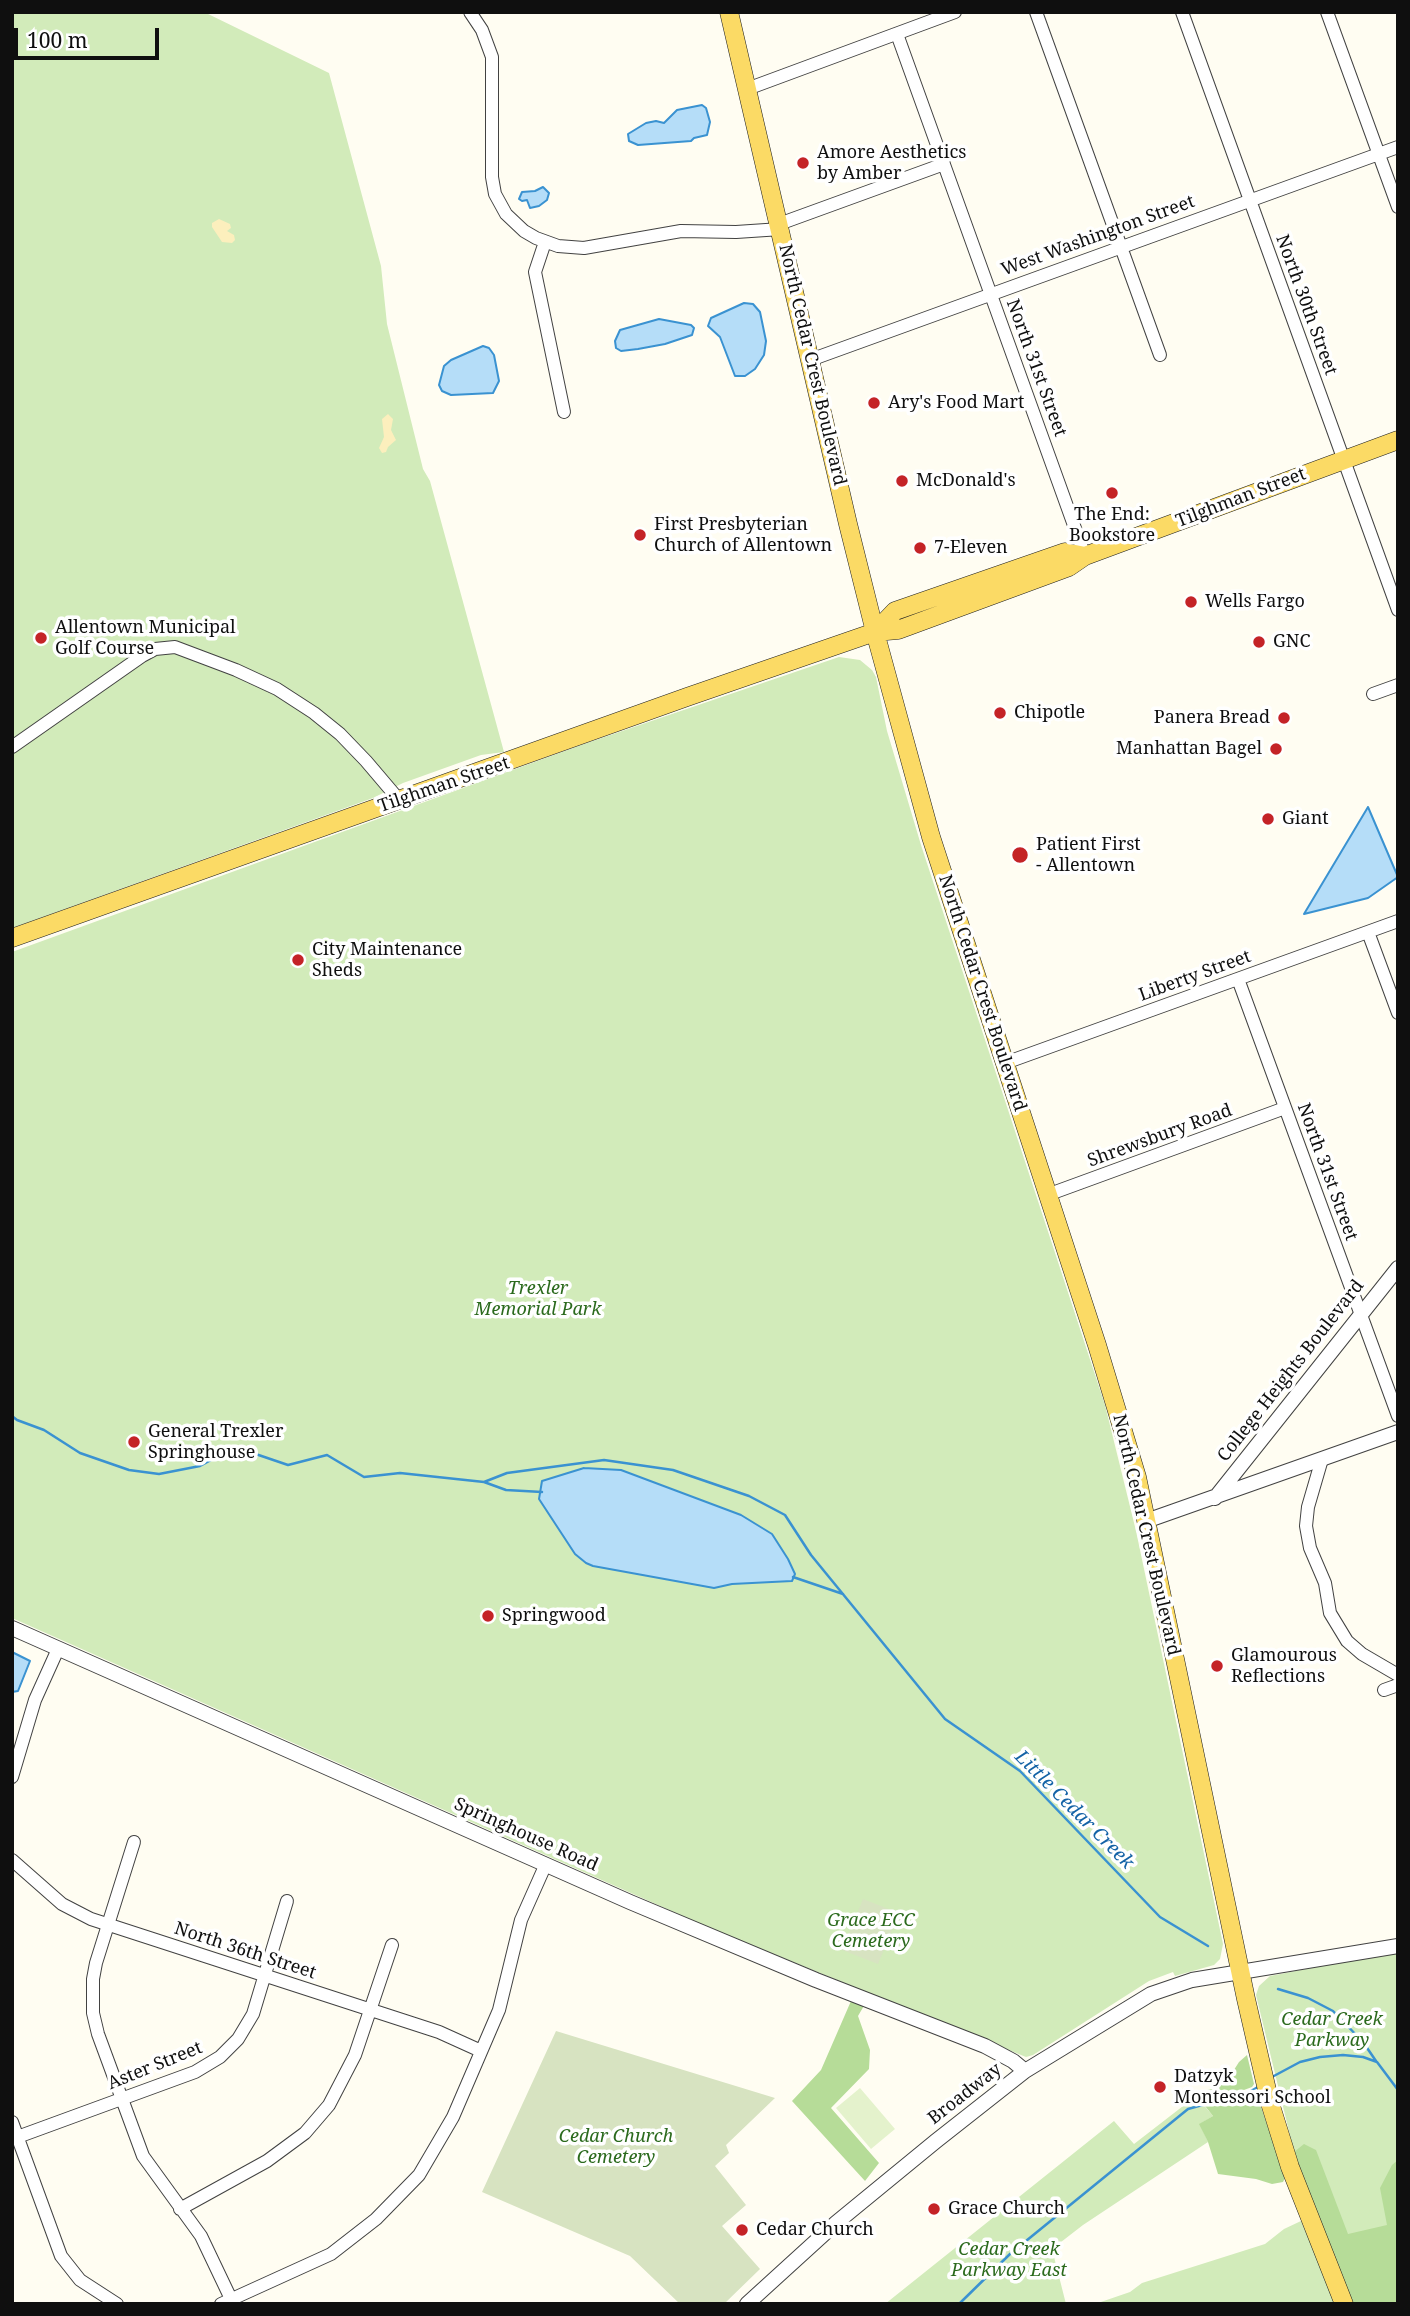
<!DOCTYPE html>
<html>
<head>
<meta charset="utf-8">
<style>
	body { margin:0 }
	#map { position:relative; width:1410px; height:2316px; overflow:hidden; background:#fffdf2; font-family:"Noto Serif",serif }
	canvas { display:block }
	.frame { position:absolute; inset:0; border:14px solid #0f0f0f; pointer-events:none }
	.scale { position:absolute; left:14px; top:28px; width:145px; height:32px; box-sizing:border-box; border:4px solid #0f0f0f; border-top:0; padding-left:9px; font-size:21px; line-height:24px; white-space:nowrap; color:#0f0f0f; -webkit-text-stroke:5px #fff; paint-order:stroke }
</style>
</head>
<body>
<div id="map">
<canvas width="1410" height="2316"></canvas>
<div class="frame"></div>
<div class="scale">100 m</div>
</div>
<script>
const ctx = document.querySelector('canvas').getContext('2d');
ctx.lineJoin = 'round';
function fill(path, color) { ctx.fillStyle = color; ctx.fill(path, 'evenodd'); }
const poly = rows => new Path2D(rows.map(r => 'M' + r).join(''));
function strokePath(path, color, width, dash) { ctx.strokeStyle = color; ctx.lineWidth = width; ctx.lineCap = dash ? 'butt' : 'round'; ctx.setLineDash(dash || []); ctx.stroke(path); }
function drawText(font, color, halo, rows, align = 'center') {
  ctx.font = font + ' "Noto Serif",serif'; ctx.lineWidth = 7; ctx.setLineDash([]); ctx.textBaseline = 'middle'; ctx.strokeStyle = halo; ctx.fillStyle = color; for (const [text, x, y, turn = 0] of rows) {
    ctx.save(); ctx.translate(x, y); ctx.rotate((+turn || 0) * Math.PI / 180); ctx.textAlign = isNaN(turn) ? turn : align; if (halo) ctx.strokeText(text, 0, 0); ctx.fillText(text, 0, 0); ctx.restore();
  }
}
const green = poly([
	[12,12,204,12,329,73,381,266,387,324,423,469,430,481,504,752,481,755,403,783,373,798,12,928],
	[839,657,860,660,872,670,876,677,887,731,921,845,1105,1405,1136,1531,1223,1944,1220,1959,1214,1965,1175,1976,1173,1972,1149,1981,1033,2055,1026,2057,712,1929,12,1618,12,952,584,744],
	[1398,1951,1398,2183,1395,2229,1350,2245,1294,2152,1256,1995,1259,1986,1270,1976],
	[1196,2096,1213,2116,1200,2124,1208,2142,1083,2225,1052,2249,1066,2304,885,2304,1114,2121,1134,2144],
	[1301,2221,1336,2304,1095,2304,1130,2292,1142,2283,1265,2244,1284,2229]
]);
const forest = poly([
	[851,2001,865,2004,858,2016,870,2050,869,2069,831,2108,879,2163,865,2181,792,2101,821,2070],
	[1247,2055,1254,2084,1252,2087,1236,2093,1196,2096,1201,2091,1213,2089,1212,2079,1232,2073,1239,2062],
	[1257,2095,1281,2166,1285,2178,1283,2182,1272,2184,1256,2179,1218,2174,1208,2142,1199,2124,1213,2116,1205,2106,1238,2102],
	[1304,2144,1316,2150,1348,2234,1387,2225,1380,2188,1392,2165,1398,2160,1398,2304,1353,2304,1311,2203,1294,2152]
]);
const sand = poly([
	[219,219,230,224,231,228,227,231,234,235,235,240,232,243,222,242,212,227,212,223],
	[388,414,393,419,391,430,396,440,388,447,386,452,382,453,379,448,384,437,382,419]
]);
const cemetery = poly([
	[863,1899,899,1913,878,1964,842,1950],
	[556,2031,775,2098,726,2145,729,2153,715,2166,746,2205,722,2226,760,2269,724,2304,680,2304,630,2256,482,2192]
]);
const pitch = poly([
	[860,2088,895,2129,871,2149,836,2108]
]);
const water = poly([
	[702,105,706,108,710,122,707,135,694,138,691,141,638,145,629,141,628,134,646,123,656,121,664,123,677,110,702,105],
	[543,187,549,193,547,200,539,206,530,208,527,200,522,201,519,199,522,192,535,191,543,187],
	[744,303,753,304,760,312,766,341,764,355,755,369,745,376,735,376,720,337,708,326,711,318,744,303],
	[659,319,691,325,694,328,692,335,665,344,638,349,621,351,616,348,615,341,620,330,659,319],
	[483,346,489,348,494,355,499,381,493,393,451,395,442,391,439,385,444,366,451,360,483,346],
	[1368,807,1398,877,1368,898,1304,914,1368,807],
	[584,1468,621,1470,741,1515,772,1534,788,1559,795,1574,792,1581,732,1584,714,1588,593,1566,586,1563,575,1554,539,1499,542,1481,584,1468],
	[12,1652,30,1661,18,1691,12,1692,12,1652]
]);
const stream = poly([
	[12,1416,17,1420,44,1430,80,1453,129,1470,159,1474,200,1466,235,1447,288,1465,327,1455,364,1477,400,1473,484,1482,507,1473,604,1460,673,1470,749,1496,785,1515,811,1555,945,1719,1020,1771,1160,1917,1208,1946],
	[484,1482,506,1490,542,1492],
	[793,1577,843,1594],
	[1278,1989,1308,1998,1333,2011,1363,2042,1376,2061],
	[1272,2077,1300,2062,1320,2057,1343,2055,1363,2057,1377,2062,1398,2090],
	[959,2304,1010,2254,1188,2109,1249,2092,1258,2087]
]);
const minor = poly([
	[470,12,482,30,492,57,492,177,495,194,506,214,524,231,536,238,558,246,584,248,681,231,736,232,781,229],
	[1036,12,1160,355],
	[1182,12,1398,610],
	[1327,12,1398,207],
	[897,34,1085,556],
	[747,89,955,12],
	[779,224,944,164],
	[545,242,535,272,564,412],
	[810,360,1398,147],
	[1373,694,1398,685],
	[12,747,142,656,155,649,175,647,236,670,277,689,314,713,340,734,366,761,400,801],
	[1368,932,1398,1013],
	[1238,979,1398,1416],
	[1005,1063,1398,921],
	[1047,1195,1285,1108],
	[1322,1459,1308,1507,1306,1526,1310,1548,1325,1583,1330,1613,1347,1641,1362,1654,1398,1675],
	[1384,1690,1398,1685],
	[12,1777,35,1700,58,1649],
	[134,1842,96,1963,93,1979,93,2013,98,2034,143,2156,201,2236,231,2299],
	[12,1860,62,1904,91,1919,439,2032,481,2051],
	[12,2122,61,2256,80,2280,117,2304],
	[12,2139,195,2072,220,2057,238,2039,253,2014,287,1901],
	[180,2209,267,2161,305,2133,329,2105,355,2055,392,1945],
	[221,2304,331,2254,376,2219,419,2175,453,2117,499,2010,521,1920,545,1866]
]);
const tertiary = poly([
	[1215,1498,1398,1268],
	[1146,1521,1398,1432],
	[12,1628,630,1902,816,1980,985,2046,1013,2061,1025,2071],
	[747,2304,836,2223,936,2141,1025,2071,1151,1994,1192,1980,1398,1946]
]);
const primary = poly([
	[729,12,848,524,875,632,931,837,1097,1345,1137,1477,1246,1999,1270,2103,1290,2167,1344,2304],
	[875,632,895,611,1065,552,1085,556],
	[12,938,687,697,875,632,898,630,1069,567,1085,556,1398,440]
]);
const markers = [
	[803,163,7,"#c42327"],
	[874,403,7,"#c42327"],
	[902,481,7,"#c42327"],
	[1112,493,7,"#c42327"],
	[640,535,7,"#c42327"],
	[920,548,7,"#c42327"],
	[1191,602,7,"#c42327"],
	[41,638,7,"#c42327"],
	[1259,642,7,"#c42327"],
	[1000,713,7,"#c42327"],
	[1284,718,7,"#c42327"],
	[1276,749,7,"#c42327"],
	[1268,819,7,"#c42327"],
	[1020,855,9,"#c42327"],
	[298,960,7,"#c42327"],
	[134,1442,7,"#c42327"],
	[488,1616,7,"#c42327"],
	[1217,1666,7,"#c42327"],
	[1160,2087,7,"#c42327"],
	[934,2209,7,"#c42327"],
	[742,2230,7,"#c42327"]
];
const poiNames = [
	["Amore Aesthetics",817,153],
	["by Amber",817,174],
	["Ary's Food Mart",888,403],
	["McDonald's",916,481],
	["The End:",1112,515,"center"],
	["Bookstore",1112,536,"center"],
	["First Presbyterian",654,525],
	["Church of Allentown",654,546],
	["7-Eleven",934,548],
	["Wells Fargo",1205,602],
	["Allentown Municipal",55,628],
	["Golf Course",55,649],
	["GNC",1273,642],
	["Chipotle",1014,713],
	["Panera Bread",1270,718,"right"],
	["Manhattan Bagel",1262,749,"right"],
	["Giant",1282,819],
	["Patient First",1036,845],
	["- Allentown",1036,866],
	["City Maintenance",312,950],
	["Sheds",312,971],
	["General Trexler",148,1432],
	["Springhouse",148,1453],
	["Springwood",502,1616],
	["Glamourous",1231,1656],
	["Reflections",1231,1677],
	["Datzyk",1174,2077],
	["Montessori School",1174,2098],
	["Grace Church",948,2209],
	["Cedar Church",756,2230]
];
const streetNames = [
	["West Washington Street",1098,236,-20],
	["North 30th Street",1306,305,70],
	["North Cedar Crest Boulevard",812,365,77],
	["North 31st Street",1036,368,70],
	["Tilghman Street",1241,498,-21],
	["Tilghman Street",444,785,-19],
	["Liberty Street",1195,976,-20],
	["North Cedar Crest Boulevard",982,993,72],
	["Shrewsbury Road",1160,1136,-20],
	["North 31st Street",1327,1172,70],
	["College Heights Boulevard",1291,1371,-52],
	["North Cedar Crest Boulevard",1146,1535,77],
	["Springhouse Road",526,1835,24],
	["North 36th Street",245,1951,18],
	["Aster Street",155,2066,-22],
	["Broadway",965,2094,-38]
];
const parkNames = [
	["Trexler",538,1289],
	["Memorial Park",538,1310],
	["Grace ECC",871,1921],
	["Cemetery",871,1942],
	["Cedar Creek",1332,2020],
	["Parkway",1332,2041],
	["Cedar Church",616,2137],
	["Cemetery",616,2158],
	["Cedar Creek",1009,2250],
	["Parkway East",1009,2271]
];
const waterNames = [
	["Little Cedar Creek",1074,1810,45]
];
fill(green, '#d2ebba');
fill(forest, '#b6dc98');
fill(sand, '#fcefbd');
fill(cemetery, '#d7e3c1');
fill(pitch, '#e4f2cc');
fill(water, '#b5ddf8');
strokePath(water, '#3a92d1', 2);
strokePath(stream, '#3a92d1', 2.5);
strokePath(minor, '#424242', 14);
strokePath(tertiary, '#424242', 16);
strokePath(primary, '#202020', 19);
strokePath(minor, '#fff', 12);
strokePath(tertiary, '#fff', 14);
strokePath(primary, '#fbda65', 18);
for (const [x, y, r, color] of markers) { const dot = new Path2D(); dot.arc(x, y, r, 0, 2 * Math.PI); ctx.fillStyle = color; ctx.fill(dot); strokePath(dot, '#fff', 2.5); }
drawText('18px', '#0f0f0f', '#fff', poiNames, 'left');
drawText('18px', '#0f0f0f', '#fff', streetNames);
drawText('italic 18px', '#2b6a1d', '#fff', parkNames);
drawText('italic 19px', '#1463a6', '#fff', waterNames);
</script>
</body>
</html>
